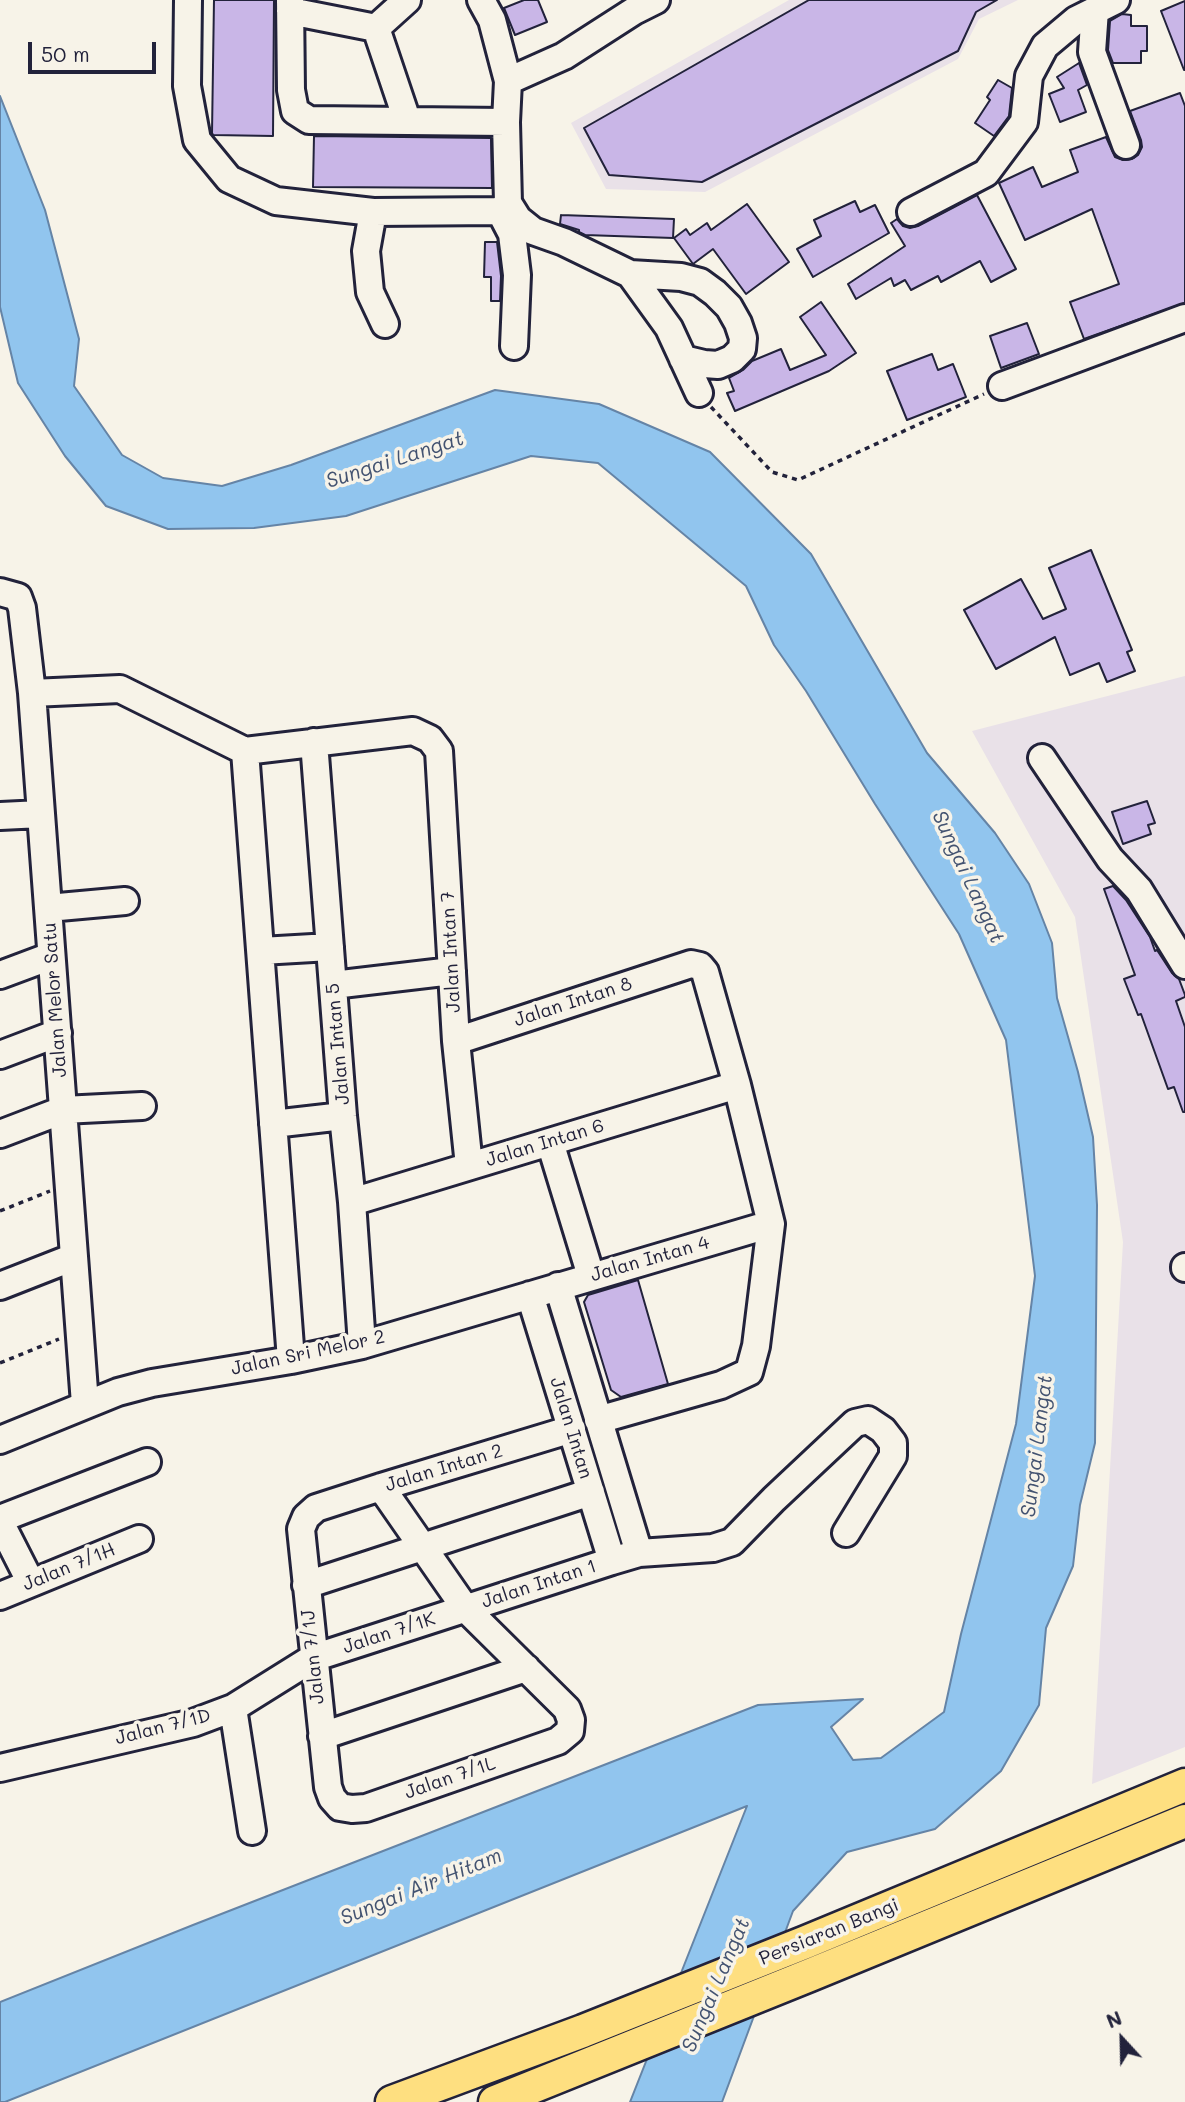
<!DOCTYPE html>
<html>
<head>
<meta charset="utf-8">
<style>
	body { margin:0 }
	#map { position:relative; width:1185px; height:2102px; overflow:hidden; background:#f7f3e8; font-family:Mali,sans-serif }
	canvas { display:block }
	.north { position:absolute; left:1087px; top:2004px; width:70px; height:70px; -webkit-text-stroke:5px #f7f3e8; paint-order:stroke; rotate:338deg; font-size:19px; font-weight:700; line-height:28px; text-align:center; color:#22223b }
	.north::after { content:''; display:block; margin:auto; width:24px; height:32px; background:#22223b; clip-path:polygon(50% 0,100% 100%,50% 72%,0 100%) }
	.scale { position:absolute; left:28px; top:42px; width:128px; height:32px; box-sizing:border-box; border:4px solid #22223b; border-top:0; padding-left:9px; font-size:21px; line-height:24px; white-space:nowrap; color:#22223b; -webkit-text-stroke:5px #f7f3e8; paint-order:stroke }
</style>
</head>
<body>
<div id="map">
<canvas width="1185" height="2102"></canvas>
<div class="north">N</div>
<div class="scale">50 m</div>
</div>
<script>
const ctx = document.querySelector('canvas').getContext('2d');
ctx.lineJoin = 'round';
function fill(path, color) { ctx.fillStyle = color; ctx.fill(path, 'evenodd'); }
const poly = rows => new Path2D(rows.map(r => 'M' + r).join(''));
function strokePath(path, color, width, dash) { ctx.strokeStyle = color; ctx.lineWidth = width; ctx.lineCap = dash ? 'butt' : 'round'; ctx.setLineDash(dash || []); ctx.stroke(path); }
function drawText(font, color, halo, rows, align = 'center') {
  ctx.font = font + ' Mali,sans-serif'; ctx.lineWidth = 7; ctx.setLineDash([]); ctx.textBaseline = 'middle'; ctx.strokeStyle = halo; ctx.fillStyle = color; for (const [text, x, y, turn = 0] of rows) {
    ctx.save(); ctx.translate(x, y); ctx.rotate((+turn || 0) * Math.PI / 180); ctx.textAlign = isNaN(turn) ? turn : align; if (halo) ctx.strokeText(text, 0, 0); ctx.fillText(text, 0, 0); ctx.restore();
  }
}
const built = poly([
	[789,0,1018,0,979,19,958,59,705,192,606,189,571,123],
	[1185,676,1185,1747,1092,1784,1123,1242,1075,917,972,731]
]);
const water = poly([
	[0,96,45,210,79,339,74,386,122,455,163,478,222,486,291,465,495,390,599,404,710,452,811,554,927,753,995,833,1029,884,1052,943,1057,998,1078,1072,1093,1137,1097,1205,1095,1443,1080,1505,1073,1566,1046,1628,1039,1705,1001,1771,935,1829,847,1852,793,1911,722,2102,630,2102,747,1806,5,2102,0,2102,0,2002,193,1925,758,1705,863,1699,831,1727,853,1760,881,1758,944,1712,961,1634,1016,1424,1035,1276,1006,1040,959,934,875,804,806,691,774,645,746,586,598,463,531,456,346,516,254,528,168,529,106,506,65,456,18,383,0,307,0,96]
]);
const building = poly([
	[214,0,274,0,273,136,213,135,212,133,214,0],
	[524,0,538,0,547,22,515,35,504,8,524,0],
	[809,0,997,0,976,12,958,51,702,182,609,175,584,128,809,0],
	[1185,1,1185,70,1184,70,1161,11,1185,1],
	[1122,14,1131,15,1131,26,1147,26,1147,51,1141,51,1141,63,1113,63,1108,50,1110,21,1122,14],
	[1079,63,1087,85,1078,90,1086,112,1060,122,1049,94,1064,88,1057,77,1079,63],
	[998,80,1012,88,1009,116,994,136,975,123,990,100,987,97,998,80],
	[1180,93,1185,106,1185,303,1084,339,1070,302,1119,284,1092,209,1025,240,999,183,1033,167,1042,187,1078,172,1070,150,1106,137,1115,157,1123,160,1132,159,1138,155,1142,147,1141,140,1130,111,1180,93],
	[314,136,491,138,492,188,313,187,314,136],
	[977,195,1016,269,991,282,980,261,941,282,938,276,911,290,905,280,894,286,891,278,856,299,848,284,905,246,891,223,897,219,903,226,910,228,918,226,977,195],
	[855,201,860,212,875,205,889,233,813,277,797,249,821,236,814,220,855,201],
	[747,204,789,262,746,294,713,249,693,264,674,238,686,229,690,235,707,223,711,230,747,204],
	[561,215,674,219,673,238,585,235,579,232,579,230,560,224,561,215],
	[485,242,497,242,501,276,500,301,491,301,491,277,484,277,485,242],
	[821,302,856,353,829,371,735,411,727,393,734,391,729,378,743,370,752,361,781,349,790,370,826,355,800,317,821,302],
	[1027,323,1039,354,1001,368,990,336,1027,323],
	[932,354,938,370,953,364,966,397,907,420,887,371,932,354],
	[1091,550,1132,650,1127,652,1135,671,1107,682,1099,663,1070,675,1055,637,996,669,964,610,1021,579,1043,619,1066,609,1049,568,1091,550],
	[1147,801,1155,823,1148,825,1151,834,1123,844,1112,812,1147,801],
	[1113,886,1126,900,1150,937,1155,951,1157,950,1172,973,1179,979,1185,995,1185,997,1176,1001,1185,1027,1185,1112,1183,1112,1174,1087,1168,1089,1141,1014,1138,1015,1124,979,1135,975,1104,889,1113,886],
	[638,1280,668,1384,621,1397,611,1390,584,1302,588,1295,638,1280]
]);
const path = poly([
	[711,407,772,472,798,480,984,394],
	[0,1211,50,1191],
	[0,1363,59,1339]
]);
const minor = poly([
	[188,0,187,86,197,140,229,179,276,201,373,212,500,211,508,203],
	[290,0,291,90,295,111,309,120,506,122],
	[481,0,492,20,508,81,506,122,508,203,518,219,533,231,564,242,630,274,681,277,700,282,715,293,729,307,738,323,743,338,742,349,732,359,718,365,704,364,683,359],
	[1095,10,1092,52,1126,145],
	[290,11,376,28,407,120],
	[376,28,407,0],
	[508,81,564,56,634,11,656,0],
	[500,211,512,234,517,275,514,346],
	[373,212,366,251,370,292,385,324],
	[911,212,986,173,1024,122,1029,76,1045,46,1076,20,1116,0],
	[630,274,669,328,699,393],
	[1002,386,1185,318],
	[0,592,18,597,22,608,32,693,85,1404],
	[32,693,120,689,245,751,291,1360],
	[314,742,343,1116,352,1202,362,1345],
	[245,751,413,731,430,739,439,751,456,1041,469,1166],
	[1042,758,1110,859,1139,890,1185,965],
	[0,816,41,814],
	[48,908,125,901],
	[261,951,330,947],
	[0,975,51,956],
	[333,985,452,971],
	[456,1041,691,964,700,966,705,972,737,1085,771,1224,756,1346,749,1372,721,1385,598,1420],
	[0,1055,58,1033],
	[273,1124,343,1116],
	[0,1134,63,1110,142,1106],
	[550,1142,591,1276],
	[352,1202,737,1085],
	[1185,1268,1185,1267],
	[0,1286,74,1257],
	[558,1286,639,1553],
	[530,1295,612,1561],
	[0,1440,118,1392,152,1383,291,1360,362,1345,771,1224],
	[381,1487,465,1608,567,1709,571,1720,570,1731,558,1741,366,1808,352,1809,340,1807,332,1798,328,1787,301,1529,306,1517,316,1508,381,1487,572,1429],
	[0,1519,147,1462],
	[0,1522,31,1583],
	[306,1585,591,1492],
	[0,1596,139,1539],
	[233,1708,252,1831],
	[322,1736,526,1668],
	[0,1768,193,1723,233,1708,313,1658,612,1561,639,1553,713,1548,732,1542,774,1499,855,1423,868,1420,883,1430,893,1443,893,1456,846,1533]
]);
const major = poly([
	[392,2102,583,2031,806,1942,1185,1785],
	[495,2102,810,1975,1185,1821]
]);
const streetNames = [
	["Jalan Intan 7",451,952,-93],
	["Jalan Melor Satu",55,1000,-94],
	["Jalan Intan 8",573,1002,-18],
	["Jalan Intan 5",338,1044,-95],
	["Jalan Intan 6",545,1143,-17],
	["Jalan Intan 4",650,1259,-16],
	["Jalan Sri Melor 2",308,1353,-12],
	["Jalan Intan",571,1428,73],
	["Jalan Intan 2",444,1468,-17],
	["Jalan 7/1H",69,1567,-22],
	["Jalan Intan 1",539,1584,-18],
	["Jalan 7/1K",389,1633,-18],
	["Jalan 7/1J",313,1657,-96],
	["Jalan 7/1D",163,1727,-14],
	["Jalan 7/1L",450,1778,-19],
	["Persiaran Bangi",829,1932,-22]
];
const waterNames = [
	["Sungai Langat",395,460,-18],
	["Sungai Langat",968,877,65],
	["Sungai Langat",1037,1446,-83],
	["Sungai Air Hitam",421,1887,-22],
	["Sungai Langat",716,1985,-67]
];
fill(built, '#e9e1e8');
fill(water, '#91c5ee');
strokePath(water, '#6584a6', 2);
fill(building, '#c9b6e7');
strokePath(building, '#22223b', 2);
strokePath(minor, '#22223b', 32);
strokePath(major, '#22223b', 37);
strokePath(path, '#22223b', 3.5, [5, 5]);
strokePath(minor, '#f7f3e8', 26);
strokePath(major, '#fedf80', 32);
drawText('19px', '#22223b', '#f7f3e8', streetNames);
drawText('italic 21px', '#435371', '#f7f3e8', waterNames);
</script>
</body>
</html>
